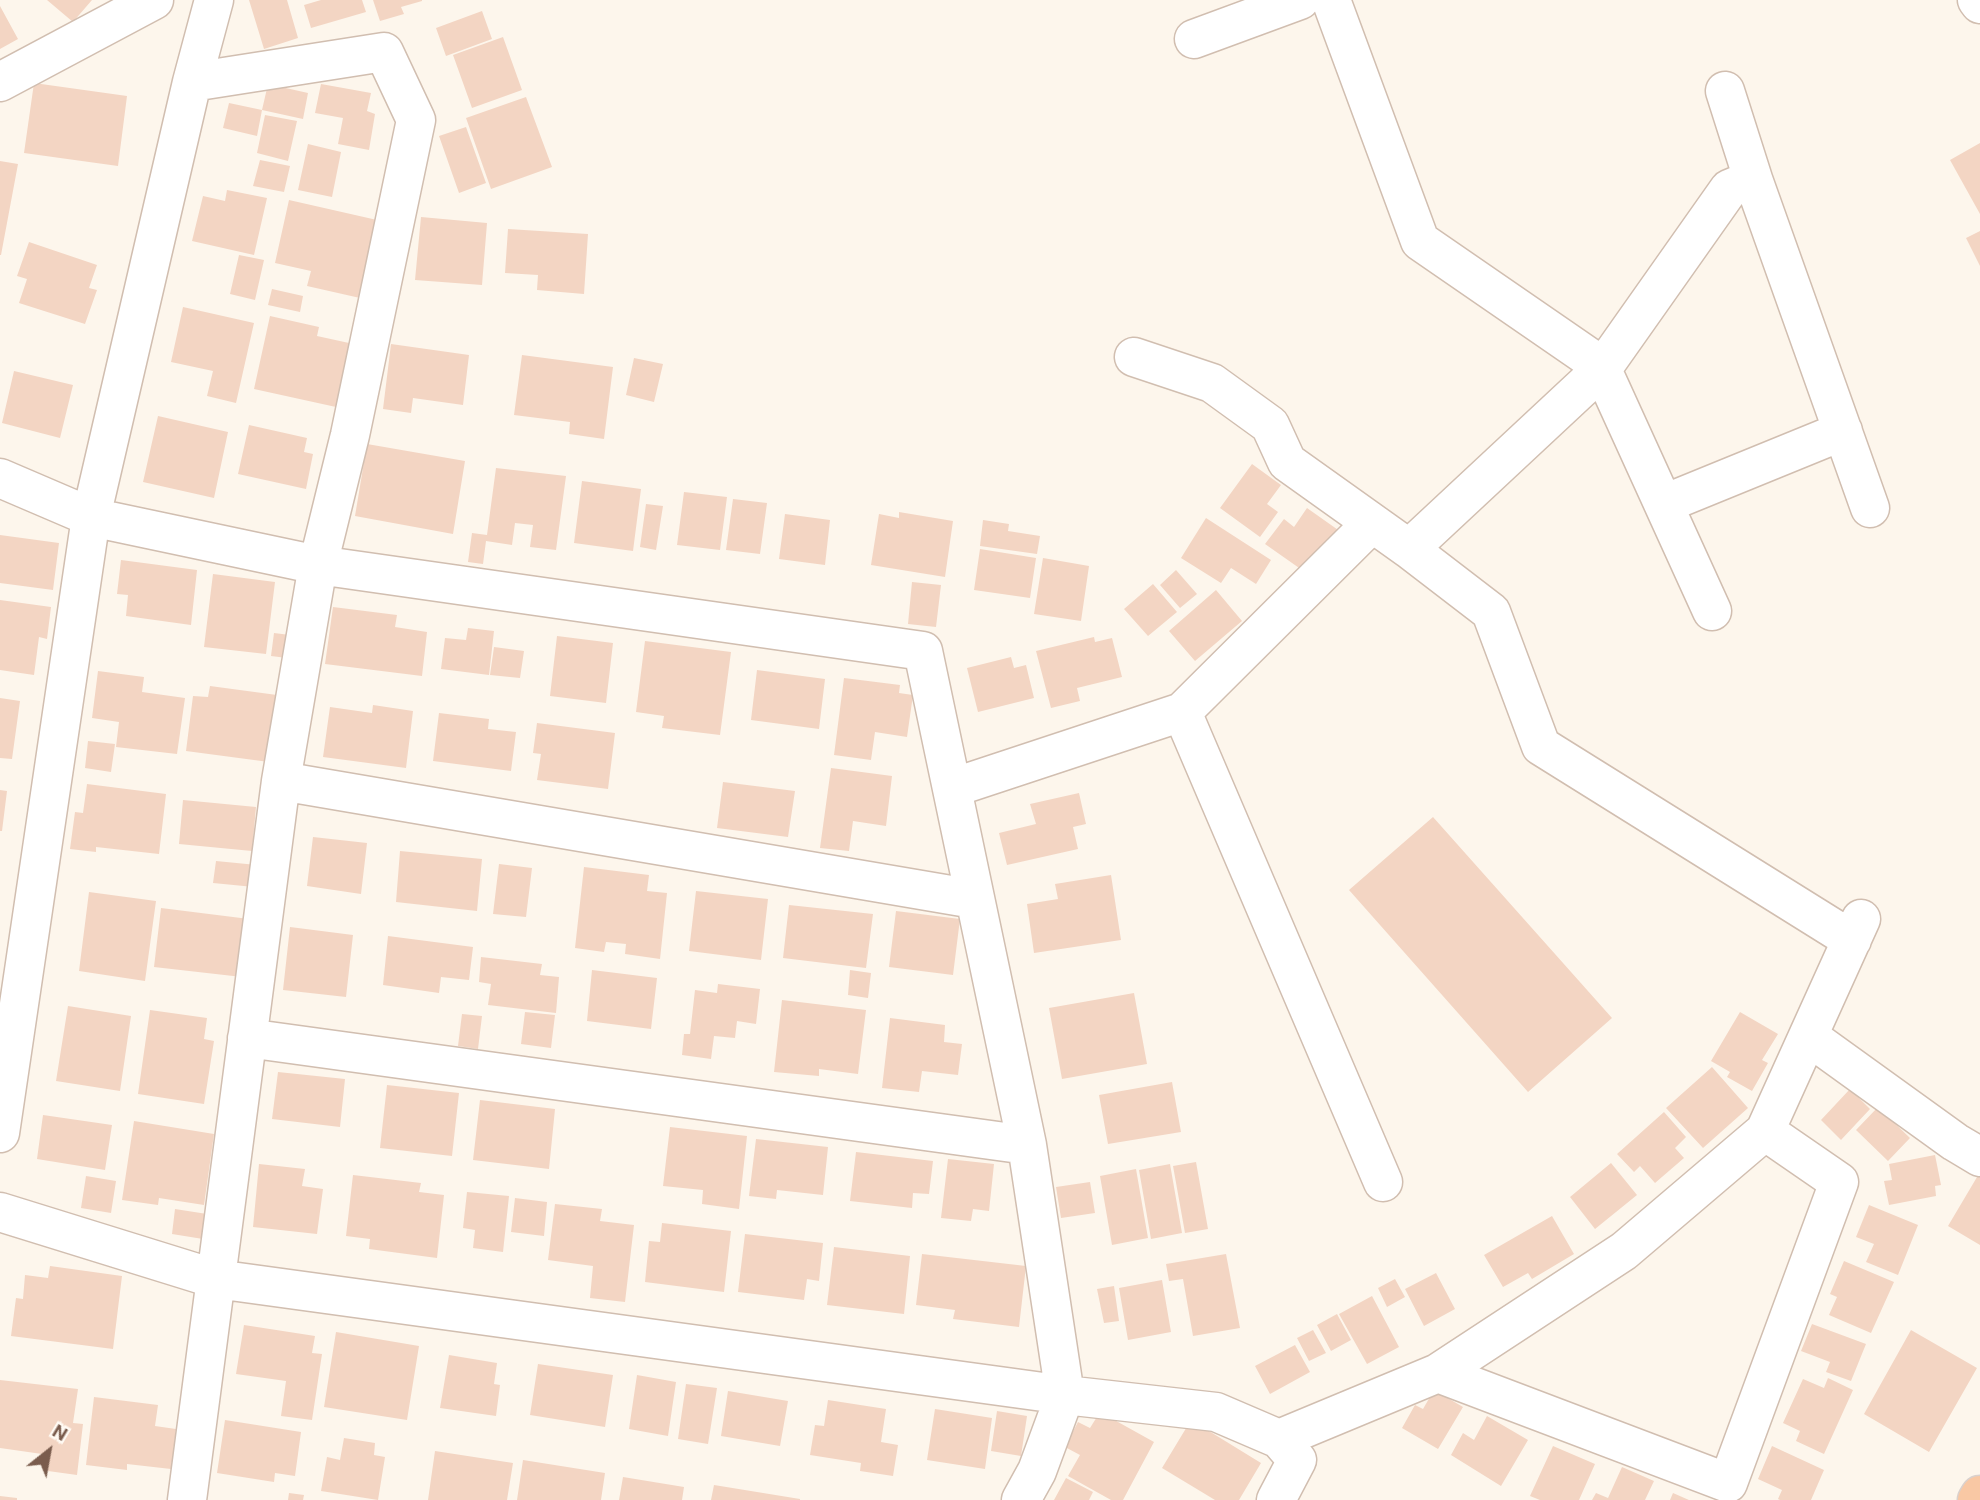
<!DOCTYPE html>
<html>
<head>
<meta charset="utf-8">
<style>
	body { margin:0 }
	#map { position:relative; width:1980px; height:1500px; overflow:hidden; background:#fdf6ec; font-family:Roboto,sans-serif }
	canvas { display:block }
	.north { position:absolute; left:14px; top:1416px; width:70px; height:70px; -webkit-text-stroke:5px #fffaf3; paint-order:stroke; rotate:31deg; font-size:19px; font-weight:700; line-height:28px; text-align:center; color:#7a5c4d }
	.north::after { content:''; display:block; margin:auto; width:24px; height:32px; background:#7a5c4d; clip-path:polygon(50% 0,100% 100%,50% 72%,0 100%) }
</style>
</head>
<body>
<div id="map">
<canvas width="1980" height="1500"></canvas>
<div class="north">N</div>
</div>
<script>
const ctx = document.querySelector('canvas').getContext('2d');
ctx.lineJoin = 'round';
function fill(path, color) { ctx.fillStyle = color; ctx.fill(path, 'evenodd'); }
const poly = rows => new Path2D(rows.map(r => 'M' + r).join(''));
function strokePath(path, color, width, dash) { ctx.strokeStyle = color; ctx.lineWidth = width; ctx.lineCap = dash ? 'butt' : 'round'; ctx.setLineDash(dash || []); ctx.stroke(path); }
const building = poly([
	[47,0,92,0,73,22],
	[249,0,287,0,298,38,264,49],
	[321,0,362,0,366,12,311,28,304,5],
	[373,0,422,0,422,1,401,7,404,14,380,21],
	[0,6,18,39,0,49],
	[482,11,492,39,446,56,436,28],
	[503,37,522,90,472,108,453,55],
	[34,83,127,96,118,166,24,153],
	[268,84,308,93,303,119,262,110],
	[321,84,371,93,367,111,375,114,369,150,338,144,343,118,315,113],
	[526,97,552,167,491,189,466,118],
	[229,103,262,110,257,136,223,128],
	[265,115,297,121,288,161,257,153],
	[466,127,486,183,459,193,439,136],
	[1980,143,1980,214,1950,160],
	[308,144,341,152,332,197,298,190],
	[260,160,290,166,284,192,253,186],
	[0,161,18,164,1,255,0,255],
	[227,190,267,198,254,255,192,241,203,196,225,201],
	[289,200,377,220,360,298,307,286,311,271,275,263],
	[421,217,487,223,482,285,415,280],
	[508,229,588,234,584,294,537,290,538,275,505,273],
	[1980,231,1980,266,1966,238],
	[29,242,97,265,89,288,97,290,85,324,19,303,27,279,17,276],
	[239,255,264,260,255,300,230,294],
	[272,289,303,296,300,312,268,305],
	[183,307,254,323,236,403,207,396,213,371,171,362],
	[270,316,319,327,317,336,349,343,336,407,254,389],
	[391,344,469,355,463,405,413,398,411,413,383,409],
	[522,355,613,367,604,439,569,434,570,422,514,415],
	[634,358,663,364,654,402,626,395],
	[14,371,73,385,60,438,2,423],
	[158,416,228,432,214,498,143,482],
	[249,425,307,438,304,452,313,454,306,489,238,474],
	[367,444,465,461,453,534,355,516],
	[1252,464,1281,485,1267,504,1278,512,1260,537,1220,508],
	[496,468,566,476,556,550,530,547,533,525,515,523,512,545,486,541,483,564,468,562,472,533,487,535],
	[582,481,641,489,633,551,574,543],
	[684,492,727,497,720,550,677,545],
	[733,499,767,503,760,554,726,550],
	[646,504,663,506,656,550,640,547],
	[1307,508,1341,532,1302,570,1265,544,1284,519,1294,527],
	[899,512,953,521,945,577,871,565,879,514,899,518],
	[785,514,830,520,825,565,779,559],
	[1206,518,1271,560,1256,584,1231,568,1221,583,1181,558],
	[983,520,1009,524,1008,531,1040,536,1037,554,980,546],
	[0,535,59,543,53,590,0,583],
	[980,549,1036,558,1030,598,974,590],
	[1043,558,1089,566,1081,621,1034,614],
	[121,560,197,570,191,625,126,616,128,595,117,594],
	[1176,570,1197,594,1180,608,1160,585],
	[213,574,275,582,266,654,204,647],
	[912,582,941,585,936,627,908,624],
	[1153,584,1177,612,1148,636,1124,609],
	[1216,590,1242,621,1195,661,1169,631],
	[0,600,51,607,47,639,39,637,34,675,0,670],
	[333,607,397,615,395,627,427,632,422,676,325,664],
	[468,628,494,631,489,675,441,669,445,638,466,640],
	[274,633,290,635,287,658,271,656],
	[557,636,613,643,606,703,550,696],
	[1094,637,1095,642,1112,638,1122,677,1077,688,1080,701,1051,708,1036,651],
	[645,641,731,652,720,735,662,728,664,716,636,712],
	[494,647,524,651,520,678,490,675],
	[1011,657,1014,668,1026,665,1034,698,978,712,967,668],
	[757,670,825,679,819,729,751,720],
	[98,671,144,677,142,692,185,698,177,754,116,747,119,722,92,718],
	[844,678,900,685,899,693,913,695,907,737,875,732,871,760,834,755],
	[210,686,277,695,269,762,186,751,193,696,208,697],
	[0,698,20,701,12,759,0,758],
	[373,705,413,711,406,768,323,757,330,707,372,713],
	[439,713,489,719,488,729,516,732,511,771,433,761],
	[537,723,615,733,608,789,537,780,541,754,533,753],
	[88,741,115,744,111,772,85,768],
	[831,768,892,776,886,826,853,821,849,851,820,848],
	[723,782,795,791,788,837,717,828],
	[87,784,166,794,159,854,96,847,96,852,70,849,75,812,83,813],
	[0,790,7,791,2,831,0,831],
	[1079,793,1086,824,1073,827,1078,849,1007,865,999,833,1036,824,1030,804],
	[183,800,256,807,252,851,179,844],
	[1433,817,1612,1018,1528,1092,1349,890],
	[313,837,367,843,361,894,307,886],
	[400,851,482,859,477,911,396,902],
	[216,861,257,865,254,887,213,883],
	[499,864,532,868,526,917,493,914],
	[584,867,649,875,647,891,667,893,660,959,625,954,626,944,606,942,604,952,575,948],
	[1111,875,1121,940,1034,953,1027,904,1058,899,1055,884],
	[696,891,768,899,761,960,689,951],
	[89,892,156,901,145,981,79,971],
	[789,905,873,914,866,968,783,958],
	[161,908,249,919,242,977,154,967],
	[896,911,960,919,953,975,889,967],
	[290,927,353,935,346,997,283,990],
	[388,936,473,947,469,980,441,977,439,993,383,985],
	[481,957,542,964,540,975,559,977,556,1013,488,1005,491,984,479,982],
	[592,970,657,978,651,1029,587,1021],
	[850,970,871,973,868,998,848,995],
	[718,984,760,989,756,1024,737,1021,735,1038,714,1036,711,1059,682,1055,684,1034,690,1034,695,990,717,993],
	[1134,993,1147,1064,1062,1079,1049,1008],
	[782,1000,866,1010,858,1074,819,1069,819,1076,774,1072],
	[68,1006,131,1016,120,1091,56,1081],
	[150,1010,207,1018,204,1039,214,1041,204,1104,138,1094],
	[525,1012,555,1015,551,1048,521,1044],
	[1740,1012,1778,1034,1762,1060,1768,1063,1752,1091,1727,1077,1730,1072,1711,1061],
	[462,1014,482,1016,478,1049,458,1046],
	[890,1018,945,1025,944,1042,962,1044,958,1075,922,1071,919,1092,882,1088],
	[1712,1067,1748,1108,1703,1148,1666,1108],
	[278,1072,345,1079,340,1127,272,1119],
	[1172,1082,1181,1132,1108,1144,1099,1095],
	[387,1085,459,1093,452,1156,380,1148],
	[1850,1089,1870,1109,1841,1140,1821,1120],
	[480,1100,555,1109,549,1169,473,1160],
	[1878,1107,1910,1138,1888,1161,1856,1130],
	[1664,1112,1686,1137,1675,1148,1684,1158,1655,1183,1640,1166,1634,1172,1617,1154],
	[43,1115,112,1125,105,1170,37,1159],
	[134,1121,214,1134,204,1205,159,1198,158,1205,122,1200],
	[670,1127,747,1136,739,1209,702,1204,703,1190,663,1186],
	[756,1139,828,1147,823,1195,777,1190,776,1199,749,1196],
	[856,1152,933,1161,929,1194,913,1193,912,1208,850,1201],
	[1935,1155,1941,1185,1935,1186,1936,1196,1889,1205,1884,1181,1892,1180,1889,1164],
	[948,1159,994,1164,989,1211,973,1209,971,1221,941,1218],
	[1196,1162,1208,1229,1185,1233,1173,1166],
	[1611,1163,1637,1195,1595,1229,1570,1197],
	[259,1164,305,1169,302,1186,323,1189,317,1234,253,1227],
	[1170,1164,1182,1233,1151,1239,1139,1170],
	[1136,1169,1148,1238,1112,1245,1100,1176],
	[1980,1172,1980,1245,1948,1226],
	[353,1175,421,1183,419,1192,444,1195,437,1258,369,1249,370,1239,346,1236],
	[86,1176,116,1181,111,1213,81,1208],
	[1090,1182,1095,1213,1061,1218,1056,1187],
	[467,1192,509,1196,503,1252,473,1248,475,1230,463,1228],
	[515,1198,547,1202,544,1236,511,1232],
	[555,1204,602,1209,600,1221,634,1225,625,1302,590,1298,593,1266,548,1260],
	[1869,1205,1918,1225,1898,1275,1866,1262,1874,1244,1856,1237],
	[175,1209,207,1214,203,1239,172,1234],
	[1552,1216,1574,1254,1532,1279,1528,1273,1503,1287,1484,1255],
	[662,1223,731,1231,724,1292,645,1282,649,1241,660,1242],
	[745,1234,823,1243,819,1281,807,1279,804,1300,738,1292],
	[834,1247,910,1256,904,1314,827,1305],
	[922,1254,1026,1266,1019,1327,953,1319,955,1310,916,1305],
	[1226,1254,1240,1328,1193,1336,1183,1279,1169,1281,1166,1264],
	[1844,1261,1894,1282,1871,1333,1829,1315,1837,1297,1830,1294],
	[50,1266,122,1276,113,1349,11,1336,16,1298,23,1299,25,1275,48,1278],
	[1436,1273,1455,1309,1424,1326,1405,1289],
	[1395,1279,1405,1297,1387,1307,1378,1288],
	[1162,1280,1171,1332,1128,1340,1119,1288],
	[1114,1286,1119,1321,1104,1323,1097,1289],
	[1372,1296,1399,1347,1367,1364,1339,1314],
	[1337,1314,1351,1340,1331,1351,1317,1325],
	[1812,1324,1866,1344,1851,1381,1826,1372,1830,1362,1801,1351],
	[244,1325,315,1336,312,1353,322,1354,312,1420,281,1416,286,1381,236,1374],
	[1313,1330,1326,1353,1309,1361,1297,1338],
	[1911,1330,1977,1368,1929,1452,1864,1414],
	[336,1332,419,1346,407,1420,324,1407],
	[1295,1345,1310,1372,1270,1394,1255,1366],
	[449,1355,497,1363,494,1384,500,1385,496,1416,440,1408],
	[538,1364,613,1375,605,1427,530,1415],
	[637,1375,676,1382,668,1436,629,1429],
	[1828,1378,1853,1390,1824,1454,1796,1441,1800,1431,1783,1423,1803,1379,1824,1388],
	[0,1380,78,1389,73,1423,83,1424,77,1475,48,1471,49,1455,0,1448],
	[686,1384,717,1388,708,1444,678,1439],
	[1434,1390,1463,1407,1438,1449,1402,1428,1415,1405,1423,1409],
	[728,1391,788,1401,780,1446,721,1436],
	[94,1397,158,1405,155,1426,176,1429,171,1469,127,1464,127,1470,86,1465],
	[828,1400,886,1409,881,1442,898,1445,893,1476,860,1471,861,1463,810,1455,815,1425,824,1426],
	[935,1409,992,1418,985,1469,927,1460],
	[997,1411,1027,1416,1021,1456,991,1451],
	[1100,1412,1154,1442,1123,1500,1111,1500,1068,1476,1080,1455,1065,1447,1078,1422,1090,1428],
	[1487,1416,1528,1440,1501,1486,1451,1455,1463,1433,1474,1440],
	[225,1420,301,1432,295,1476,275,1473,274,1482,217,1473],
	[1191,1420,1261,1463,1239,1500,1215,1500,1162,1468],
	[344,1438,375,1443,374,1455,385,1457,378,1500,321,1491,327,1457,340,1460],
	[1553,1446,1595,1464,1579,1500,1540,1500,1530,1496],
	[1772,1446,1824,1470,1811,1500,1780,1500,1778,1499,1782,1490,1758,1479],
	[435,1451,513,1463,507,1500,428,1500],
	[523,1460,605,1473,601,1500,517,1500],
	[1622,1467,1654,1481,1645,1500,1592,1500,1596,1493,1608,1498],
	[623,1477,684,1487,682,1500,619,1500],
	[1066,1478,1093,1492,1089,1500,1054,1500],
	[714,1485,800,1499,800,1500,711,1500],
	[289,1493,304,1495,303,1500,288,1500],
	[1673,1493,1689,1500,1670,1500],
	[0,1496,17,1498,17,1500,0,1500]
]);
const minor = poly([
	[1331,0,1420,241,1600,365,1712,611],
	[1977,0,1980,4],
	[1194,39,1300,0],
	[0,82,154,0],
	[1725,91,1753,179],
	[1134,357,1212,383,1270,425,1287,462,1409,549,1491,612,1541,746,1852,940],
	[0,478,91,517,318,565,923,651,1027,1145,1065,1395,1037,1471,1021,1500],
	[1664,504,1843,431],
	[1409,549,1602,369,1729,189,1753,179,1870,508],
	[1182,712,1383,1182],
	[281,781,974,899],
	[952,788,1182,712,1372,523],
	[1808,1036,1955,1142,1980,1157],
	[247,1038,1027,1145],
	[1765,1131,1839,1182,1728,1483,1438,1373,1624,1251,1765,1131],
	[1765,1131,1861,919],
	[0,1133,91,517,192,82,214,0],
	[0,1212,216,1279,1065,1395,1216,1412,1279,1439,1438,1373],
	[187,1500,281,781,318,565,350,435,416,120,384,52,192,82],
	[1276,1500,1297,1460,1279,1439]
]);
const trunk = poly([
	[1977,1500,1980,1495]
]);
fill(building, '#f3d5c3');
strokePath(minor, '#d1beb0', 41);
strokePath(trunk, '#dad1cd', 41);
strokePath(minor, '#fff', 38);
strokePath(trunk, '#f9c8a4', 38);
</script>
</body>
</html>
